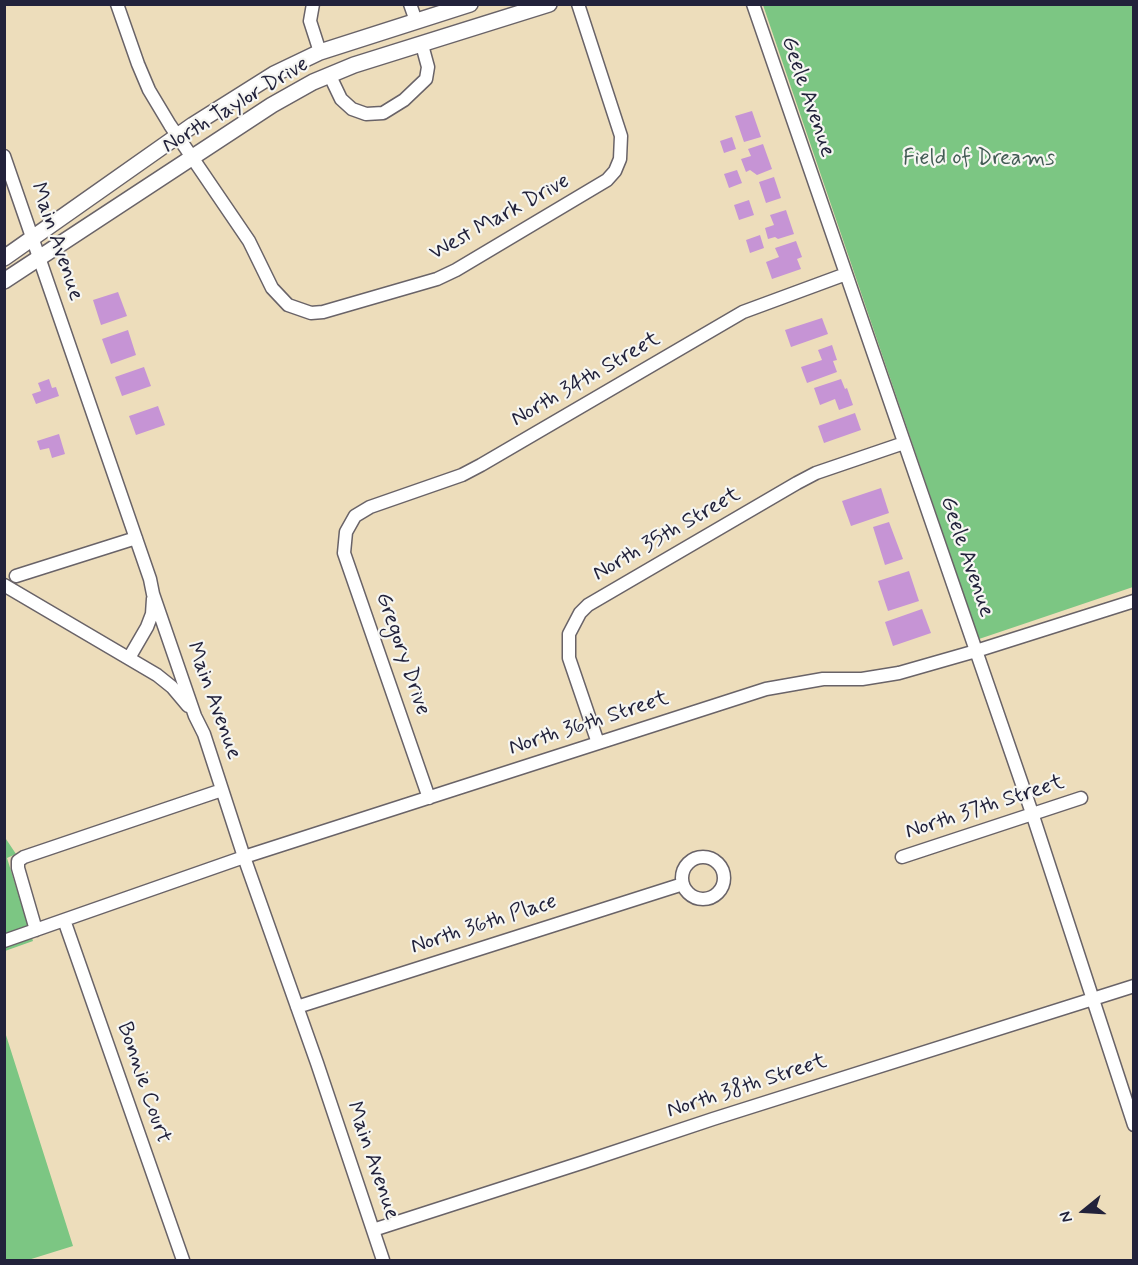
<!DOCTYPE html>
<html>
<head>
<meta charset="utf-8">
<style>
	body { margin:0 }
	#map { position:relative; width:1138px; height:1265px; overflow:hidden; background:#edddbb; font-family:Mynerve,sans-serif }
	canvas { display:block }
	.frame { position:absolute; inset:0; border:6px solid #22223b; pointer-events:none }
	.north { position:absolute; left:1054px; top:1181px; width:60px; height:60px; -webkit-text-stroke:4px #f6f6f2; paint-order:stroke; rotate:252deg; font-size:16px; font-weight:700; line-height:24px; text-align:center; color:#22223b }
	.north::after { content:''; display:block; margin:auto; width:21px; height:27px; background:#22223b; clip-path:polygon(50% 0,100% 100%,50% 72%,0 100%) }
</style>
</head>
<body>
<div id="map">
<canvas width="1138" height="1265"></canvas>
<div class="frame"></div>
<div class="north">N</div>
</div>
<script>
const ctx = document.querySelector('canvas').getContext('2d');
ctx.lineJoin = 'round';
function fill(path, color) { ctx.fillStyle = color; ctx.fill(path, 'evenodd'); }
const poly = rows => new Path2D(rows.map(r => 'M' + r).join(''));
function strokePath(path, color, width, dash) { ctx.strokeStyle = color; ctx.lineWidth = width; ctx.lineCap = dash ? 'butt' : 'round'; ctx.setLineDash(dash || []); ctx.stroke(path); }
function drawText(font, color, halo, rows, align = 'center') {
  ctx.font = font + ' Mynerve,sans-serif'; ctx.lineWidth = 4.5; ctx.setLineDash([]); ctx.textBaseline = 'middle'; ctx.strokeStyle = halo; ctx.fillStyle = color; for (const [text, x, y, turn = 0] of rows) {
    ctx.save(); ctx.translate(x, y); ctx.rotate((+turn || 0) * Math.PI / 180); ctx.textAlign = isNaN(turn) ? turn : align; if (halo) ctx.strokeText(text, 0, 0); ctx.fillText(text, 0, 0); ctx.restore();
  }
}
const green = poly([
	[763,5,1133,5,1133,587,979,639],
	[4,836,16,854,7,858,33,941,5,951],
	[5,1032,73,1246,28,1260,5,1260]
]);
const building = poly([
	[752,111,761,137,744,142,735,116],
	[732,137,736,149,724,153,720,141],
	[763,144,772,169,757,175,750,170,746,172,741,159,751,156,748,149],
	[737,170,742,183,729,188,724,174],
	[774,177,781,198,766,203,759,182],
	[749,200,754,215,739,220,734,205],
	[786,210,794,234,778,239,775,237,768,239,765,228,774,225,770,215],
	[760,235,764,248,750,253,746,240],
	[796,241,802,257,797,259,801,269,772,279,766,262,779,257,775,248],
	[118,292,127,316,101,325,93,300],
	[822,318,828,334,791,347,785,330],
	[128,330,136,355,111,364,102,339],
	[832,345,837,360,833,361,837,372,807,383,801,367,822,360,818,350],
	[144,367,151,386,122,396,115,377],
	[49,379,52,388,56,387,59,396,36,404,32,394,41,391,38,383],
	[841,379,845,389,847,388,853,405,839,410,835,399,820,405,814,388],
	[158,406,165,425,136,435,129,416],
	[855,413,861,430,824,443,818,426],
	[59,434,65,454,52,458,49,448,40,450,37,441],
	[881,488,889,513,851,526,842,501],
	[889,522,903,559,885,565,873,527],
	[909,571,919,601,888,611,878,581],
	[922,609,931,633,893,646,885,622]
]);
const minor = poly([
	[117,4,138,64,149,90,170,125,249,241,272,288,288,305,311,313,323,312,437,279,456,270,607,180,615,171,620,159,621,136,578,4],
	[313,4,310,21,320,52],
	[410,4,416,21],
	[753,4,1032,813,1134,1125],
	[330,76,341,99,352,109,366,114,383,113,404,100,426,79,428,67,422,45],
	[4,156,150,579,153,594,195,716,204,734,244,857,317,1063,383,1260],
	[16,576,136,538],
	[4,585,157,675,172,687,188,706],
	[129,658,147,627,152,614,153,599],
	[598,743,569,658,569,634,580,613,588,605,797,483,816,473,904,443],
	[429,798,344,553,346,532,355,516,370,507,462,475,481,465,743,312,846,274],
	[902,857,1081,798],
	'682 878a21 21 0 1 1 42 0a21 21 0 1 1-42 0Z',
	[64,920,183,1260],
	[36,930,18,868,18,861,24,857,222,790],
	[4,941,244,857,766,689,823,679,862,679,899,673,976,651,1134,601],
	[297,1007,683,884],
	[373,1230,584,1162,713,1119,1134,986]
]);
const major = poly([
	[4,258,193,125,274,74,320,52,470,4],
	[4,281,272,105,313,82,354,65,549,4]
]);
const streetNames = [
	["Geele Avenue",807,97,71],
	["North Taylor Drive",236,106,-31],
	["West Mark Drive",500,218,-29],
	["Main Avenue",56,242,71],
	["North 34th Street",586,380,-30],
	["North 35th Street",667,535,-30],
	["Geele Avenue",966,557,71],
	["Gregory Drive",402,654,71],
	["Main Avenue",213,701,70],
	["North 36th Street",589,724,-18],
	["North 37th Street",985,808,-18],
	["North 36th Place",484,925,-18],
	["Bonnie Court",143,1083,71],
	["North 38th Street",747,1087,-18],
	["Main Avenue",372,1161,71]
];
const parkNames = [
	["Field of Dreams",979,159]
];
fill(green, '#7cc683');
fill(building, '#c694d5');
strokePath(minor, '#696368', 15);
strokePath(major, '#696368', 18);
strokePath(minor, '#fff', 12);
strokePath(major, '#fff', 15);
drawText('22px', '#22223b', '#f6f6f2', streetNames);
drawText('22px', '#425b54', '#f6f6f2', parkNames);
</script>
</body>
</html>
